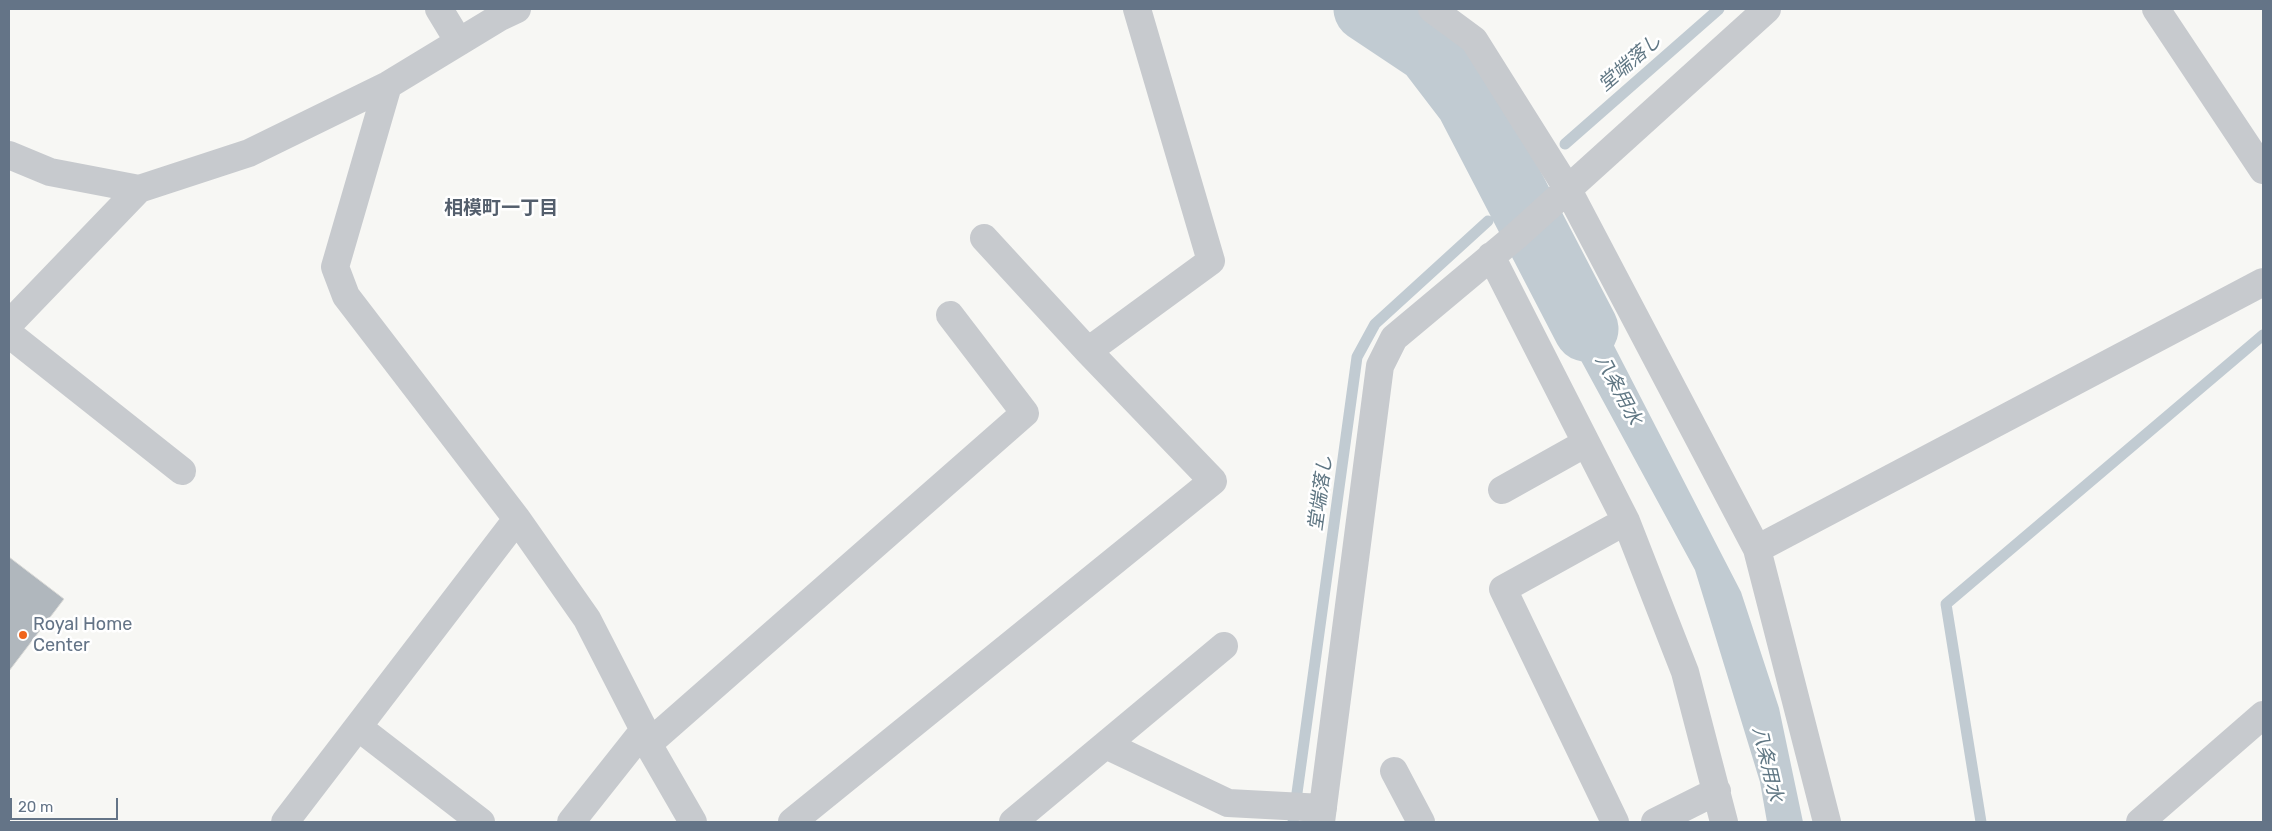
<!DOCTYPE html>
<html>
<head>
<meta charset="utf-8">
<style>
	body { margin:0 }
	#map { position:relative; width:2272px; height:831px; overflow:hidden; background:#f7f7f4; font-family:Rubik,sans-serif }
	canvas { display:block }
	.frame { position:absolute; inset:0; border:10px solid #647487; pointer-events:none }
	.scale { position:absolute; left:10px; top:798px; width:108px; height:22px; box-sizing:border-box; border:2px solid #647487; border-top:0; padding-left:6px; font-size:15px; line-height:18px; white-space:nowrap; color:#647487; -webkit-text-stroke:4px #fff; paint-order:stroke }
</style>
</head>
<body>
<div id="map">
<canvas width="2272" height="831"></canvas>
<div class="frame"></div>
<div class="scale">20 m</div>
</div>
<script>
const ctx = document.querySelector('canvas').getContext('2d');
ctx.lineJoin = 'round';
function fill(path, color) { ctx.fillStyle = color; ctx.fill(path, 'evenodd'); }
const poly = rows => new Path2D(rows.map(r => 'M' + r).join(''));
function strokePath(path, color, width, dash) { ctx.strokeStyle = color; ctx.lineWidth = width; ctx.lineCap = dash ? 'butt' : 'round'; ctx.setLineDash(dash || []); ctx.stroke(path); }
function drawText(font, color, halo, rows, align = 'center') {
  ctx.font = font + ' Rubik,"Noto Sans JP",sans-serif'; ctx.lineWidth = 5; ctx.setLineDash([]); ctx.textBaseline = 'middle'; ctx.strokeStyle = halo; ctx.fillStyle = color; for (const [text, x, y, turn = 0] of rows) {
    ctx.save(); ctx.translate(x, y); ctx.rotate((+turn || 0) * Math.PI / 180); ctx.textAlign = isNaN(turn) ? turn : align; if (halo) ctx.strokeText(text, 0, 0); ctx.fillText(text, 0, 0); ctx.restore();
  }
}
const water = poly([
	[1332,9,1411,9,1430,25,1472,69,1529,162,1497,195,1462,119,1425,67,1356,20],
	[1559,239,1741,592,1779,708,1803,822,1767,822,1760,782,1695,570,1528,263]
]);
const stream = poly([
	[1565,144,1719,9],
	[1293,822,1357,357,1375,324,1488,221],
	[1981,822,1946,604,2263,335]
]);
const river = poly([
	[1366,9,1429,51,1468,102,1586,329]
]);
const building = poly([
	[9,557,64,599,9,671,9,557]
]);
const minor = poly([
	[439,9,459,42],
	[1432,9,1474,40,1567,188,1757,549,1827,822],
	[2156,9,2263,170],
	[388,85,335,267,346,296,517,519,587,619,644,730,648,744,693,822],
	[9,155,50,172,139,189],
	[1491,256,1626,521,1685,672,1724,822],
	[9,324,139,189,249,153,388,85,500,17,517,9],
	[9,334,182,471],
	[1088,351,1211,261,1137,9],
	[1502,490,1586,443],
	[1757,549,2263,282],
	[358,727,481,822],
	[648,744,1025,413,950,315],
	[1106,745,1228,803,1323,808],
	[1394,771,1421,822],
	[285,822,517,519],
	[571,822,644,730],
	[792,822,1213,481,1088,351,984,238],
	[1013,822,1224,646],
	[1321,822,1380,366,1394,338,1516,236,1767,9],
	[1615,822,1503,589,1626,521],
	[1655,822,1717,791],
	[2140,822,2263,715]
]);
const markers = [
	[23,635,5,"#f0641b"]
];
const poiNames = [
	["Royal Home",33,625],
	["Center",33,646]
];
const waterNames = [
	["堂端落し",1630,63,-41],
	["八条用水",1618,390,62],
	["堂端落し",1321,493,-82],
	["八条用水",1767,764,77]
];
const neighbourhoodNames = [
	["相模町一丁目",501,209]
];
fill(water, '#c1cbd2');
strokePath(stream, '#c1cbd2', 11);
strokePath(river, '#c1cbd2', 65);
fill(building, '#b0b7bd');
strokePath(building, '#d9d9d6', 1);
strokePath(minor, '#c7cace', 28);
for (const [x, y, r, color] of markers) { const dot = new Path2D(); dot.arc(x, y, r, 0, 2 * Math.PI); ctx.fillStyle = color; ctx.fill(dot); strokePath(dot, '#fff', 2); }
drawText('18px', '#647487', '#fff', poiNames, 'left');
drawText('italic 19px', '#5f7683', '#fff', waterNames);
drawText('bold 19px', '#535e6c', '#fff', neighbourhoodNames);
</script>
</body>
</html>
